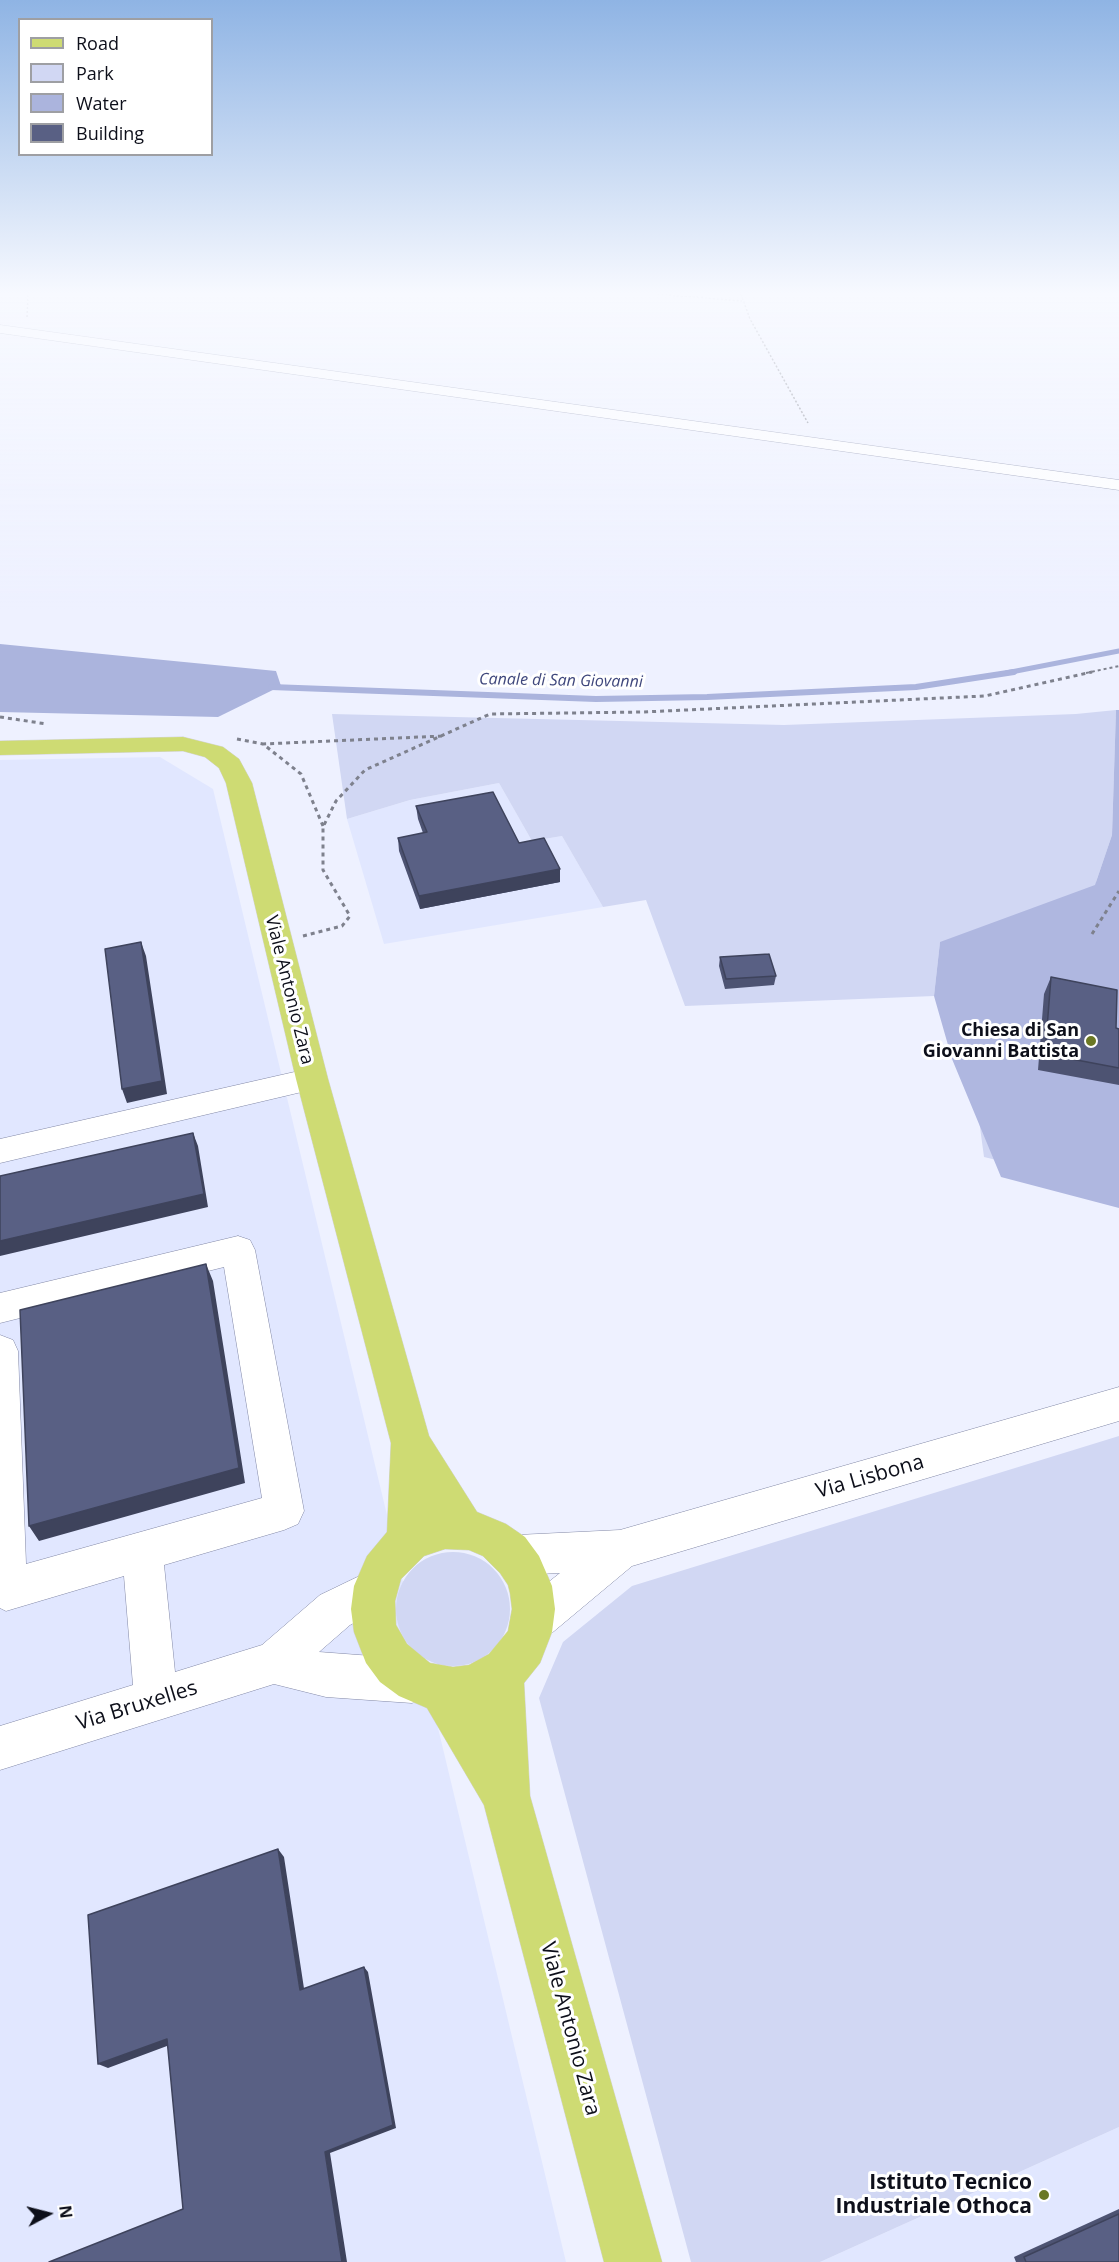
<!DOCTYPE html>
<html>
<head>
<meta charset="utf-8">
<style>
	body { margin:0 }
	#map { position:relative; width:1119px; height:2262px; overflow:hidden; background:#eef1ff; font-family:"Open Sans",sans-serif }
	canvas { display:block }
	.legend { position:absolute; left:18px; top:18px; width:195px; height:138px; box-sizing:border-box; background:#fff; border:2px solid #9e9fa3; margin:0; padding:8px 10px; list-style:none; font-size:18px; color:#0d0f1a }
	.legend li { display:flex; align-items:center; gap:12px; height:30px }
	.legend b { width:30px; border:2px solid #9e9fa3 }
	.north { position:absolute; left:18px; top:2184px; width:60px; height:60px; -webkit-text-stroke:4px #fff; paint-order:stroke; rotate:83deg; font-size:16px; font-weight:700; line-height:24px; text-align:center; color:#0d0f1a }
	.north::after { content:''; display:block; margin:auto; width:21px; height:27px; background:#0d0f1a; clip-path:polygon(50% 0,100% 100%,50% 72%,0 100%) }
</style>
</head>
<body>
<div id="map">
<canvas width="1119" height="2262"></canvas>
<ul class="legend">
<li><b style="height:8px;background:#cedb73"></b>Road</li>
<li><b style="height:16px;background:#d1d7f3"></b>Park</li>
<li><b style="height:16px;background:#abb4dd"></b>Water</li>
<li><b style="height:16px;background:#596084"></b>Building</li>
</ul>
<div class="north">N</div>
</div>
<script>
const ctx = document.querySelector('canvas').getContext('2d');
ctx.lineJoin = 'round';
function fill(path, color) { ctx.fillStyle = color; ctx.fill(path, 'evenodd'); }
const poly = rows => new Path2D(rows.map(r => 'M' + r).join(''));
function strokePath(path, color, width, dash) { ctx.strokeStyle = color; ctx.lineWidth = width; ctx.lineCap = dash ? 'butt' : 'round'; ctx.setLineDash(dash || []); ctx.stroke(path); }
function drawText(font, color, halo, rows, align = 'center') {
  ctx.font = font + ' "Open Sans",sans-serif'; ctx.lineWidth = 6; ctx.setLineDash([]); ctx.textBaseline = 'middle'; ctx.strokeStyle = halo; ctx.fillStyle = color; for (const [text, x, y, turn = 0] of rows) {
    ctx.save(); ctx.translate(x, y); ctx.rotate((+turn || 0) * Math.PI / 180); ctx.textAlign = isNaN(turn) ? turn : align; if (halo) ctx.strokeText(text, 0, 0); ctx.fillText(text, 0, 0); ctx.restore();
  }
}
const built = poly([
	[160,757,213,789,566,2262,0,2262,0,760],
	[499,783,532,841,562,836,603,907,384,944,347,819,410,800],
	[1119,2127,1119,2262,820,2262]
]);
const green = poly([
	[1116,710,1112,835,1096,882,1119,1189,984,1157,966,1023,940,942,934,996,685,1006,646,900,603,907,562,836,532,841,499,783,410,800,347,819,332,714,784,725,1076,714],
	[1119,1436,1119,2127,820,2262,691,2262,539,1698,563,1642,632,1586],
	'396 1609a57 57 0 1 1 114 0a57 57 0 1 1-114 0Z'
]);
const forest = poly([
	[1116,710,1119,710,1119,1208,1001,1177,952,1059,934,996,940,942,1095,885,1112,835]
]);
const water = poly([
	[0,644,276,671,281,686,218,717,0,712]
]);
const streamFar1 = poly([
	[1006,673,1119,651]
]);
const stream = poly([
	[271,687,596,699,707,697,916,687,1014,672]
]);
const pathFar2 = poly([
	[657,294,742,301],
	[741,294,750,319,808,423],
	[27,317,28,294]
]);
const pathFar1 = poly([
	[1086,673,1119,666]
]);
const path = poly([
	[0,717,47,724],
	[237,739,263,744],
	[323,826,301,774,263,744,443,736],
	[1092,934,1119,891],
	[303,936,342,926,350,916,323,870,323,827,336,801,365,770,490,714,644,712,985,696,1092,672]
]);
const minor = poly([
	[0,325,1119,480,1119,490,0,333,0,325],
	[312,1068,323,1071,327,1079,323,1087,0,1163,0,1139,312,1068],
	[238,1236,250,1240,255,1250,304,1511,298,1524,284,1530,164,1565,175,1672,262,1645,320,1595,376,1568,391,1574,397,1588,391,1602,350,1625,319,1652,412,1659,427,1666,434,1681,427,1696,412,1703,326,1697,274,1684,0,1770,0,1726,133,1685,124,1576,6,1611,0,1608,0,1335,13,1340,18,1351,26,1564,262,1498,224,1267,0,1323,0,1293,238,1236],
	[1119,1387,1119,1421,632,1566,547,1637,532,1643,517,1637,511,1622,517,1607,560,1573,517,1575,503,1569,497,1555,503,1541,517,1535,620,1530,1119,1387]
]);
const major = poly([
	[183,737,223,747,239,759,252,783,328,1079,429,1436,477,1512,506,1524,525,1537,539,1556,552,1586,555,1609,552,1632,540,1663,524,1683,530,1796,662,2262,604,2262,484,1805,427,1708,399,1696,380,1682,366,1663,354,1632,351,1609,354,1586,367,1556,387,1532,391,1443,296,1079,226,783,219,768,205,757,183,751,0,755,0,741,183,737],
	[445,1549,469,1550,483,1556,500,1573,508,1585,510,1593,512,1609,508,1631,489,1654,469,1665,453,1667,430,1663,407,1644,396,1625,395,1601,401,1579,424,1556,445,1549]
]);
const wall = poly([
	[416,806,519,843,560,882,420,909,399,851,398,838,423,833,418,819],
	[720,957,776,976,774,985,725,989,719,966],
	[1051,977,1116,1028,1119,1029,1119,1085,1038,1070,1044,994],
	[1119,2209,1119,2262,1016,2262,1014,2257]
]);
const shadedWall = poly([
	[560,869,560,882,420,909,419,896],
	[141,942,146,956,167,1094,127,1103,122,1089],
	[193,1133,198,1146,208,1207,0,1256,0,1241],
	[206,1264,213,1281,245,1483,39,1541,29,1526],
	[278,1849,284,1857,305,1995,300,1990],
	[364,1967,368,1972,396,2128,330,2153,347,2262,342,2262,325,2152],
	[167,2039,175,2043,108,2068,98,2064]
]);
const building = poly([
	[493,792,519,843,544,838,560,869,419,896,398,838,427,832,416,806,493,792],
	[141,942,162,1081,122,1089,105,949,141,942],
	[769,954,776,976,726,979,720,957,769,954],
	[1051,977,1117,990,1116,1028,1119,1029,1119,1068,1045,1054,1051,977],
	[193,1133,204,1194,0,1241,0,1176,193,1133],
	[206,1264,239,1468,29,1526,20,1310,206,1264],
	[278,1849,300,1990,364,1967,393,2125,325,2152,342,2262,49,2262,183,2209,167,2039,98,2064,88,1915,278,1849],
	[1119,2214,1119,2262,1026,2262,1024,2257,1119,2214]
]);
const markers = [
	[1091,1041,6,"#6b7824"],
	[1044,2195,6,"#6b7824"]
];
const farWaternames = [
	["Canale di San Giovanni",561,681,1]
];
const streetNames = [
	["Viale Antonio Zara",289,990,76]
];
const poiNames = [
	["Chiesa di San",1079,1031],
	["Giovanni Battista",1079,1052]
];
const nearStreetnames = [
	["Via Lisbona",870,1477,-16],
	["Via Bruxelles",137,1706,-17],
	["Viale Antonio Zara",570,2029,75]
];
const nearPoinames = [
	["Istituto Tecnico",1032,2183],
	["Industriale Othoca",1032,2207]
];
fill(built, '#e1e7ff');
fill(green, '#d1d7f3');
fill(forest, '#afb7e0');
fill(water, '#abb4dd');
strokePath(streamFar1, '#abb4dd', 5);
strokePath(stream, '#abb4dd', 6);
strokePath(minor, '#8389a7', 1);
strokePath(major, '#d3d4d6', 1);
strokePath(pathFar2, '#7e818d', 1.5, [2, 2]);
strokePath(pathFar1, '#7e818d', 2, [3, 3]);
strokePath(path, '#7e818d', 3, [4, 4]);
fill(minor, '#fff');
fill(major, '#cedb73');
fill(wall, '#4d5372');
fill(shadedWall, '#3e435c');
fill(building, '#596084');
strokePath(building, '#3e435c', 1.5);
const sky = ctx.createLinearGradient(0, 0, 0, 611);
sky.addColorStop(0, '#8fb4e4');
sky.addColorStop(0.48, '#f7f9ff');
sky.addColorStop(1, '#f7f9ff00');
ctx.fillStyle = sky;
ctx.fillRect(0, 0, 1119, 611);
for (const [x, y, r, color] of markers) { const dot = new Path2D(); dot.arc(x, y, r, 0, 2 * Math.PI); ctx.fillStyle = color; ctx.fill(dot); strokePath(dot, '#fff', 2); }
drawText('italic 16px', '#3f477c', '#fff', farWaternames);
drawText('18px', '#0d0f1a', '#fff', streetNames);
drawText('bold 18px', '#0d0f1a', '#fff', poiNames, 'right');
drawText('21px', '#0d0f1a', '#fff', nearStreetnames);
drawText('bold 21px', '#0d0f1a', '#fff', nearPoinames, 'right');
</script>
</body>
</html>
